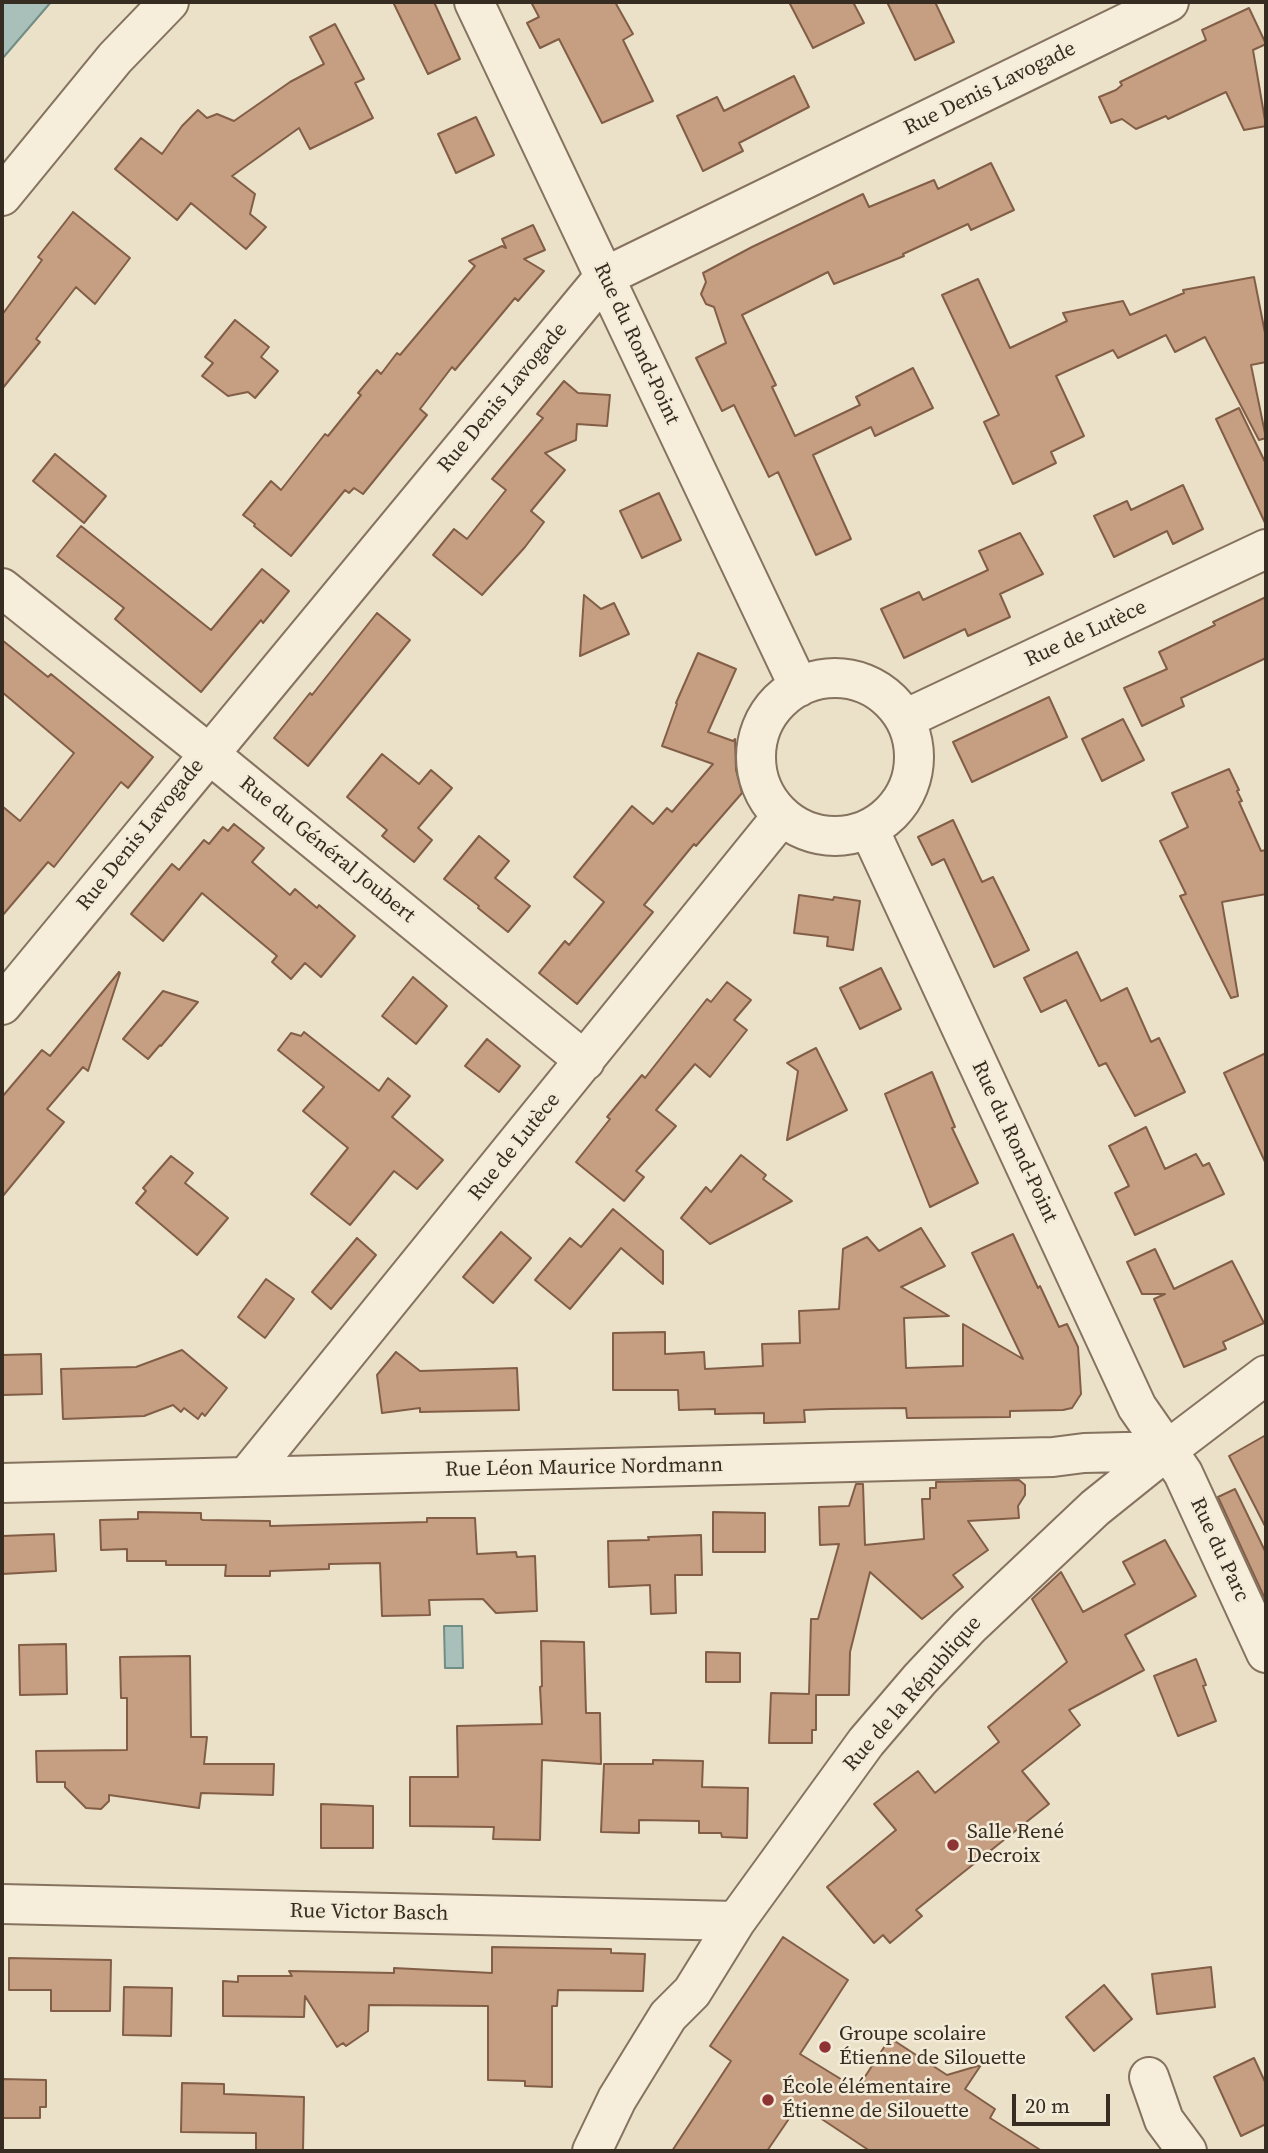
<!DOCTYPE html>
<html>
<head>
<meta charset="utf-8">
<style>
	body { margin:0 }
	#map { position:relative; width:1268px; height:2153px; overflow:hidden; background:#ebe1c8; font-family:"Source Serif 4",serif }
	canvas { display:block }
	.frame { position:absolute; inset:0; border:4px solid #372c21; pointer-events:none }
	.scale { position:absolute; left:1012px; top:2094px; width:98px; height:32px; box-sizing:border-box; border:4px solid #372c21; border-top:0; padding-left:9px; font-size:21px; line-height:24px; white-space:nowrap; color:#372c21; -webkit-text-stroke:5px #f3ebd7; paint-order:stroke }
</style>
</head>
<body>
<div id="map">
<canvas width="1268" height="2153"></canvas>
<div class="frame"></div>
<div class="scale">20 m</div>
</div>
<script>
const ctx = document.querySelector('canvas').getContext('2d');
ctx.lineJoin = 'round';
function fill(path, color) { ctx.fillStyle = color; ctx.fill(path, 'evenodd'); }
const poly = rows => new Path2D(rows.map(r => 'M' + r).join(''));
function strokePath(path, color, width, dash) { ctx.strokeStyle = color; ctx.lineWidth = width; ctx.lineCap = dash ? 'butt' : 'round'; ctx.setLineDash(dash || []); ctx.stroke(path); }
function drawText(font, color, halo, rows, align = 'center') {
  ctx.font = font + ' "Source Serif 4",serif'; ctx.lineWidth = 5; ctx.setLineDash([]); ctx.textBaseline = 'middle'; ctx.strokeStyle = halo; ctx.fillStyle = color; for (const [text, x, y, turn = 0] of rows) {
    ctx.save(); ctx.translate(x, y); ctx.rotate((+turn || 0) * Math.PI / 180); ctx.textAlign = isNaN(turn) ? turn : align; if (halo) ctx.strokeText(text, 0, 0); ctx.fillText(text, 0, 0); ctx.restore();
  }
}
const water = poly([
	[2,2,51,2,2,59,2,2],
	[444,1626,462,1626,463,1668,445,1668,444,1626]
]);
const building = poly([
	[393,2,434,2,460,59,428,74,393,2],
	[531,2,615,2,633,34,623,40,653,101,602,123,559,39,540,48,527,23,539,17,531,2],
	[789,2,853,2,864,23,813,48,789,2],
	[887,2,935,2,954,42,915,60,887,2],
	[1249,8,1266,44,1253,50,1266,126,1244,130,1226,92,1168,119,1166,116,1136,129,1122,119,1111,123,1099,97,1116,90,1122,85,1120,82,1206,40,1202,30,1249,8],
	[335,24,364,79,355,83,373,118,310,149,299,128,232,176,255,194,250,214,266,227,246,249,191,203,177,220,115,169,141,138,162,154,182,126,198,110,207,118,217,114,234,121,290,82,324,64,310,37,335,24],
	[794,76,809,107,739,143,743,151,703,171,677,116,717,97,724,111,794,76],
	[476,117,494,155,456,173,438,134,476,117],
	[991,163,1014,210,971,230,968,224,903,254,904,256,834,284,828,272,742,315,776,385,772,387,795,436,860,405,856,397,913,368,933,408,875,436,871,427,813,455,851,539,816,555,778,472,769,477,734,405,722,411,696,358,726,343,714,307,706,304,701,294,706,282,703,273,752,247,863,194,869,207,934,180,938,189,991,163],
	[73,212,130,258,95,304,76,287,36,339,40,342,2,389,2,315,42,260,38,257,73,212],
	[533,225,545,250,524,259,544,271,518,301,515,298,455,370,452,367,420,409,427,415,363,494,354,488,349,493,345,490,291,556,254,526,255,524,243,515,271,481,281,490,325,434,328,436,361,395,358,393,377,370,381,374,397,353,400,355,475,266,469,261,502,246,506,248,502,239,533,225],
	[1254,277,1266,338,1266,362,1251,365,1266,438,1259,440,1205,337,1175,352,1166,335,1118,358,1113,350,1056,376,1084,436,1051,452,1056,463,1013,484,984,422,999,415,942,295,978,279,1010,348,1067,321,1063,313,1123,301,1130,315,1184,293,1183,290,1254,277],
	[235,320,269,347,261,357,278,371,255,398,248,392,228,396,202,376,213,363,205,357,235,320],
	[564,381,578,393,610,395,607,426,577,424,576,440,545,453,565,470,531,511,544,522,525,547,482,595,433,555,454,529,467,539,506,490,492,479,543,418,537,414,564,381],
	[1239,408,1266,464,1266,525,1216,419,1239,408],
	[55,454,106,496,84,523,33,481,55,454],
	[1183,485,1203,529,1173,544,1167,531,1114,557,1094,516,1127,501,1131,510,1183,485],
	[659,493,681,540,642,558,620,511,659,493],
	[81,526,211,630,262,569,289,591,263,623,261,620,201,692,115,619,124,608,57,556,81,526],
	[1020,533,1043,574,1000,594,1010,617,968,636,965,629,904,658,881,609,919,592,923,600,988,570,979,551,1020,533],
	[584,595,601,609,614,603,629,634,580,656,584,595],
	[1266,597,1266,658,1181,698,1184,706,1142,726,1124,688,1167,669,1159,652,1215,625,1213,622,1266,597],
	[377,613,410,640,308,766,274,738,310,693,312,695,377,613],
	[2,640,48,677,51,674,153,757,128,788,121,782,54,867,48,862,2,916,2,806,20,821,74,753,2,692,2,640],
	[698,653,736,669,708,732,733,741,735,739,736,770,742,793,696,846,694,844,644,905,653,912,577,1004,539,973,565,941,569,945,604,902,574,877,632,806,653,824,667,808,672,812,713,764,662,746,677,704,676,703,698,653],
	[1049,697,1067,737,972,782,953,742,1049,697],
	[1123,719,1144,760,1102,781,1082,739,1123,719],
	[382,754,419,784,431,770,452,788,418,828,432,840,414,862,382,836,387,830,347,797,382,754],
	[1229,769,1239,790,1237,791,1242,801,1239,802,1261,851,1266,850,1266,894,1222,902,1238,996,1231,998,1180,896,1186,894,1160,841,1188,827,1172,793,1229,769],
	[953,820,982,882,993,877,1029,950,994,967,944,859,932,865,918,837,953,820],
	[234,824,264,848,252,862,290,895,295,889,317,908,319,905,355,936,321,977,305,963,291,979,272,962,277,956,202,893,163,941,131,914,172,864,179,870,204,840,209,844,223,827,228,831,234,824],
	[479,836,509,861,495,878,530,906,508,932,478,908,479,906,444,879,479,836],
	[799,895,833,900,834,897,860,901,853,950,827,946,828,937,794,933,799,895],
	[1077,952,1101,1001,1127,988,1151,1042,1159,1038,1185,1092,1135,1116,1106,1063,1099,1066,1066,1000,1041,1012,1024,978,1077,952],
	[881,968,901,1009,860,1029,840,988,881,968],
	[119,972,120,973,88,1071,83,1067,47,1109,64,1122,2,1197,2,1097,42,1050,50,1056,119,972],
	[413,977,447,1006,416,1044,382,1016,413,977],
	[727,982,751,1000,734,1020,747,1030,710,1077,695,1064,656,1110,676,1126,636,1171,644,1177,624,1201,576,1162,610,1119,607,1117,642,1075,645,1078,707,999,711,1002,727,982],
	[163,991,198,1002,161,1046,160,1045,148,1059,123,1039,163,991],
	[304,1032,379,1091,388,1078,410,1096,392,1117,443,1160,417,1189,394,1171,350,1225,311,1194,348,1148,303,1111,324,1087,278,1050,291,1033,301,1036,304,1032],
	[487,1039,520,1066,499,1092,465,1066,487,1039],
	[816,1048,847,1110,787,1140,798,1071,787,1063,816,1048],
	[1266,1053,1266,1164,1224,1073,1266,1053],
	[932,1072,955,1127,952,1128,978,1183,930,1207,885,1094,932,1072],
	[1146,1127,1165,1169,1196,1154,1203,1166,1209,1163,1224,1194,1135,1235,1115,1193,1129,1186,1109,1146,1146,1127],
	[741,1155,766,1175,763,1179,792,1201,710,1244,681,1218,706,1187,711,1192,741,1155],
	[171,1156,193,1173,185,1183,228,1218,197,1255,136,1203,146,1191,143,1188,171,1156],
	[613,1209,663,1251,663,1284,621,1248,570,1309,535,1280,570,1238,581,1247,613,1209],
	[921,1228,945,1266,901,1287,949,1316,904,1318,906,1368,963,1366,963,1324,1023,1359,972,1253,1013,1234,1038,1288,1040,1286,1059,1327,1067,1324,1078,1347,1081,1394,1072,1408,1063,1410,1010,1411,1010,1417,907,1418,906,1408,831,1409,804,1410,805,1422,764,1423,764,1413,715,1414,715,1409,679,1410,678,1390,613,1390,613,1333,665,1332,665,1354,704,1352,705,1369,763,1366,762,1344,800,1343,799,1311,839,1309,843,1249,867,1237,879,1251,921,1228],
	[501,1232,531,1258,493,1303,463,1277,501,1232],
	[357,1238,376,1255,331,1309,312,1292,357,1238],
	[1155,1249,1174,1289,1232,1261,1264,1323,1223,1342,1226,1349,1184,1367,1154,1299,1165,1294,1142,1294,1127,1262,1155,1249],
	[266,1279,294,1299,265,1338,238,1317,266,1279],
	[182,1350,227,1388,205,1416,202,1413,198,1419,184,1408,181,1412,173,1405,144,1416,63,1419,61,1369,136,1367,182,1350],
	[396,1352,420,1371,517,1368,519,1410,420,1412,420,1408,382,1413,377,1375,396,1352],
	[41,1354,42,1394,3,1395,2,1355,41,1354],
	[1266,1435,1266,1528,1229,1456,1266,1435],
	[1019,1480,1025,1485,1025,1495,1018,1506,1019,1518,968,1521,988,1550,953,1575,963,1587,922,1619,870,1572,850,1652,849,1695,816,1695,816,1730,812,1730,812,1743,769,1743,771,1693,809,1694,811,1619,818,1619,839,1544,820,1545,819,1507,849,1506,856,1484,863,1484,865,1545,924,1539,922,1499,930,1499,930,1488,936,1488,936,1482,1019,1480],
	[1235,1489,1266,1553,1266,1601,1218,1497,1235,1489],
	[138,1512,201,1513,201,1519,203,1520,270,1521,270,1526,427,1522,427,1518,475,1518,477,1554,516,1552,517,1557,535,1556,537,1611,496,1613,483,1599,429,1600,430,1615,382,1616,380,1563,329,1564,329,1569,270,1571,270,1576,225,1576,226,1565,166,1565,166,1561,127,1561,127,1549,101,1550,100,1520,138,1519,138,1512],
	[713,1512,765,1513,765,1552,713,1552,713,1512],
	[54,1534,56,1571,2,1574,2,1536,54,1534],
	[701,1535,702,1575,675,1575,676,1613,651,1614,650,1585,609,1587,608,1541,649,1540,648,1537,701,1535],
	[1165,1540,1196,1596,1125,1635,1144,1670,1069,1710,1080,1725,1022,1771,1049,1804,916,1910,922,1916,890,1943,883,1935,874,1943,827,1887,896,1830,874,1804,918,1771,935,1793,999,1742,988,1727,1067,1662,1032,1599,1061,1572,1083,1612,1135,1584,1123,1562,1165,1540],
	[541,1641,584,1642,586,1713,600,1713,601,1764,542,1760,540,1840,493,1839,494,1827,410,1826,410,1777,458,1777,457,1726,542,1724,540,1687,542,1686,541,1641],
	[66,1644,67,1694,20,1695,19,1645,66,1644],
	[706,1652,740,1653,740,1682,706,1682,706,1652],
	[190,1656,191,1737,207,1737,204,1764,274,1764,273,1795,201,1793,199,1808,109,1795,109,1801,101,1809,86,1808,65,1787,65,1782,37,1782,36,1751,127,1750,127,1698,121,1698,120,1657,190,1656],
	[1196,1659,1206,1685,1203,1686,1216,1721,1178,1736,1154,1676,1196,1659],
	[653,1760,703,1761,702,1787,748,1788,747,1838,722,1837,721,1833,699,1833,699,1821,639,1820,639,1833,601,1832,604,1764,653,1764,653,1760],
	[321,1804,373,1806,373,1848,321,1848,321,1804],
	[783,1937,848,1980,800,2054,857,2089,890,2038,947,2075,981,2065,965,2089,995,2109,990,2118,1042,2151,870,2151,799,2104,767,2151,672,2151,731,2061,710,2046,783,1937],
	[492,1947,611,1949,611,1953,645,1954,643,1991,558,1990,557,2006,552,2006,552,2087,525,2086,525,2081,488,2080,488,2006,369,2005,368,2031,346,2046,343,2043,337,2047,305,1996,304,2017,223,2016,223,1981,238,1982,238,1976,292,1976,289,1971,394,1973,394,1968,492,1973,492,1947],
	[9,1958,111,1960,110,2011,51,2011,51,1990,9,1990,9,1958],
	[1211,1967,1215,2007,1157,2014,1152,1974,1211,1967],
	[1104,1985,1132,2019,1094,2051,1066,2017,1104,1985],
	[124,1987,172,1988,171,2036,123,2035,124,1987],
	[1254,2058,1266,2084,1266,2124,1241,2136,1214,2077,1254,2058],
	[2,2079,46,2080,46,2107,40,2107,40,2118,2,2118,2,2079],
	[182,2083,224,2084,224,2094,304,2097,303,2151,256,2151,256,2133,181,2132,182,2083]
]);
const minor = poly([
	[474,2,799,687],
	[2,196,115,58,169,2],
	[2,588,208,753,585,1061],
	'756 757a79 79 0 1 1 158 0a79 79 0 1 1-158 0Z',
	[905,719,1266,549],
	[869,829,1137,1407,1183,1473,1266,1653],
	[2,1005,604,277,1169,2],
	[247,1476,782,816],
	[2,1483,1053,1457,1084,1453,1166,1451],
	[2,1904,736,1921],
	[1149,2077,1164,2120,1187,2151],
	[592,2151,617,2099,668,2016,692,1992,736,1921,866,1742,920,1679,969,1627,1095,1508,1166,1451,1266,1375]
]);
const markers = [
	[953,1845,7,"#8f3434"],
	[825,2047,7,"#8f3434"],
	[768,2100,7,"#8f3434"]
];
const streetNames = [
	["Rue Denis Lavogade",990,89,-26],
	["Rue du Rond-Point",636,344,65],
	["Rue Denis Lavogade",503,398,-50],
	["Rue de Lutèce",1086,634,-25],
	["Rue Denis Lavogade",141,835,-51],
	["Rue du Général Joubert",327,850,39],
	["Rue du Rond-Point",1014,1142,65],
	["Rue de Lutèce",515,1147,-51],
	["Rue Léon Maurice Nordmann",584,1468,-1],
	["Rue du Parc",1219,1550,65],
	["Rue de la République",913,1694,-49],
	["Rue Victor Basch",369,1913,1]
];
const poiNames = [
	["Salle René",967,1833],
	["Decroix",967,1857],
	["Groupe scolaire",839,2035],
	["Étienne de Silouette",839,2059],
	["École élémentaire",782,2088],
	["Étienne de Silouette",782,2112]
];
fill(water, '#a9bfb9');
strokePath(water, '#708d86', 2);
fill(building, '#c69e81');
strokePath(building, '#825e47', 2);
strokePath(minor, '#85735f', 42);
strokePath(minor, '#f6eedb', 38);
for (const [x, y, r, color] of markers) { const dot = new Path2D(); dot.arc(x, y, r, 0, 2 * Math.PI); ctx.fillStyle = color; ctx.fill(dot); strokePath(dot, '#f3ebd7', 2.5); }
drawText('21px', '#372c21', '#f3ebd7', streetNames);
drawText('21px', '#372c21', '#f3ebd7', poiNames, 'left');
</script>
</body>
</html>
